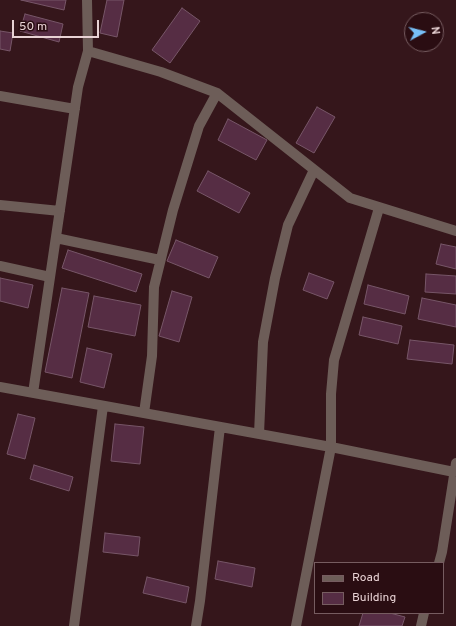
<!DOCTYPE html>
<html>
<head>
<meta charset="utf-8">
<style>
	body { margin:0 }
	#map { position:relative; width:456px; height:626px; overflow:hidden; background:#35161b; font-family:Overpass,sans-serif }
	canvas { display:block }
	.legend { position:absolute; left:314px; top:562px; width:130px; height:52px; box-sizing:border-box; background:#2a0d12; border:1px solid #765c60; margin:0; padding:5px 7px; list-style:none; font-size:12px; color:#e8d2d4 }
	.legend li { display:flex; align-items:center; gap:8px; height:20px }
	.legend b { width:20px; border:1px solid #765c60 }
	.north { position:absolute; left:404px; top:12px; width:40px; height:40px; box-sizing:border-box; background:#2a0d12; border:1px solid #765c60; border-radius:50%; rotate:83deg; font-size:11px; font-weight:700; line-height:16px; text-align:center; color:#e8d2d4 }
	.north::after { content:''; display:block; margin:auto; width:14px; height:18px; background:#77bff7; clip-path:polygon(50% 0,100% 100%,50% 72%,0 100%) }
	.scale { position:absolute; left:12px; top:20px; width:87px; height:18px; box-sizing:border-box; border:2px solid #e8d2d4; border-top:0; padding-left:5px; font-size:12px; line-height:14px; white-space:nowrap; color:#e8d2d4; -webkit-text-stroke:3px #2a0d12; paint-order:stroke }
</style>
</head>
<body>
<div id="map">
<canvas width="456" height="626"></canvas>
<ul class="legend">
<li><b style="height:5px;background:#6d5d58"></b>Road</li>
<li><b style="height:11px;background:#562d44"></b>Building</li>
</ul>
<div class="north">N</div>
<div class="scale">50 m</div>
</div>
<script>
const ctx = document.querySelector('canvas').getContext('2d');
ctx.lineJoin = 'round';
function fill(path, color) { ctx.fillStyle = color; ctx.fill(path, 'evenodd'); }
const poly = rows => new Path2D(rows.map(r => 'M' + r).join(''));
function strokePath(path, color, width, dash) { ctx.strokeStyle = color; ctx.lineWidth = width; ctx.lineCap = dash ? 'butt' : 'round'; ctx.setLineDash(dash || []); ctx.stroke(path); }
const building = poly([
	[21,0,66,0,64,10,21,0],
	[107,0,124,0,117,37,100,33,107,0],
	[182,8,200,21,170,63,152,50,182,8],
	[25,14,63,24,59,42,20,31,25,14],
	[0,31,13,33,10,51,0,49,0,31],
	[317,107,335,117,314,153,296,143,317,107],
	[228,119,267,140,256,160,218,140,228,119],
	[208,171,250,193,239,213,197,191,208,171],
	[176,240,218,257,209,278,167,261,176,240],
	[441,244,456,247,456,269,436,264,441,244],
	[68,250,142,274,136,292,62,268,68,250],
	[309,273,334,282,327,299,303,290,309,273],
	[426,274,456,276,456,294,425,292,426,274],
	[0,278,33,285,28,308,0,301,0,278],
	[368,285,409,296,405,314,364,304,368,285],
	[62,288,89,293,72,378,45,372,62,288],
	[172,291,192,297,179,342,159,336,172,291],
	[94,296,141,305,135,336,88,327,94,296],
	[422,298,456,305,456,327,418,319,422,298],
	[363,317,402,326,398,344,359,335,363,317],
	[410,340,454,345,452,364,407,359,410,340],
	[87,348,112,354,104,388,80,382,87,348],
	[18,414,35,418,25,459,7,454,18,414],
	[115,424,144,427,140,464,111,461,115,424],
	[34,465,73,477,69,491,30,479,34,465],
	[105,533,140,537,138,556,103,552,105,533],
	[218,561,255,568,252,587,215,579,218,561],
	[147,577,189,587,186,603,143,593,147,577],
	[363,613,390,613,405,617,402,626,359,626,363,613]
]);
const street = poly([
	[88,51,161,72,217,93,350,198,456,231],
	[0,96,75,109],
	[0,205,60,211],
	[56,238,160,260],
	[0,266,50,277],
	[0,387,331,447,454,472],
	[33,393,78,87,88,51,87,0],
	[144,413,152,356,154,287,173,210,199,126,217,93],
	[259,434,263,342,275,278,288,225,314,170],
	[439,563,442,552,456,463],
	[74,626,103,406],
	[196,626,200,601,220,427],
	[296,626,331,447,331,394,334,360,379,208],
	[421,626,424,613]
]);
fill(building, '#562d44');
strokePath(building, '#775668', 1);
strokePath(street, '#6d5d58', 10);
</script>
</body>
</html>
